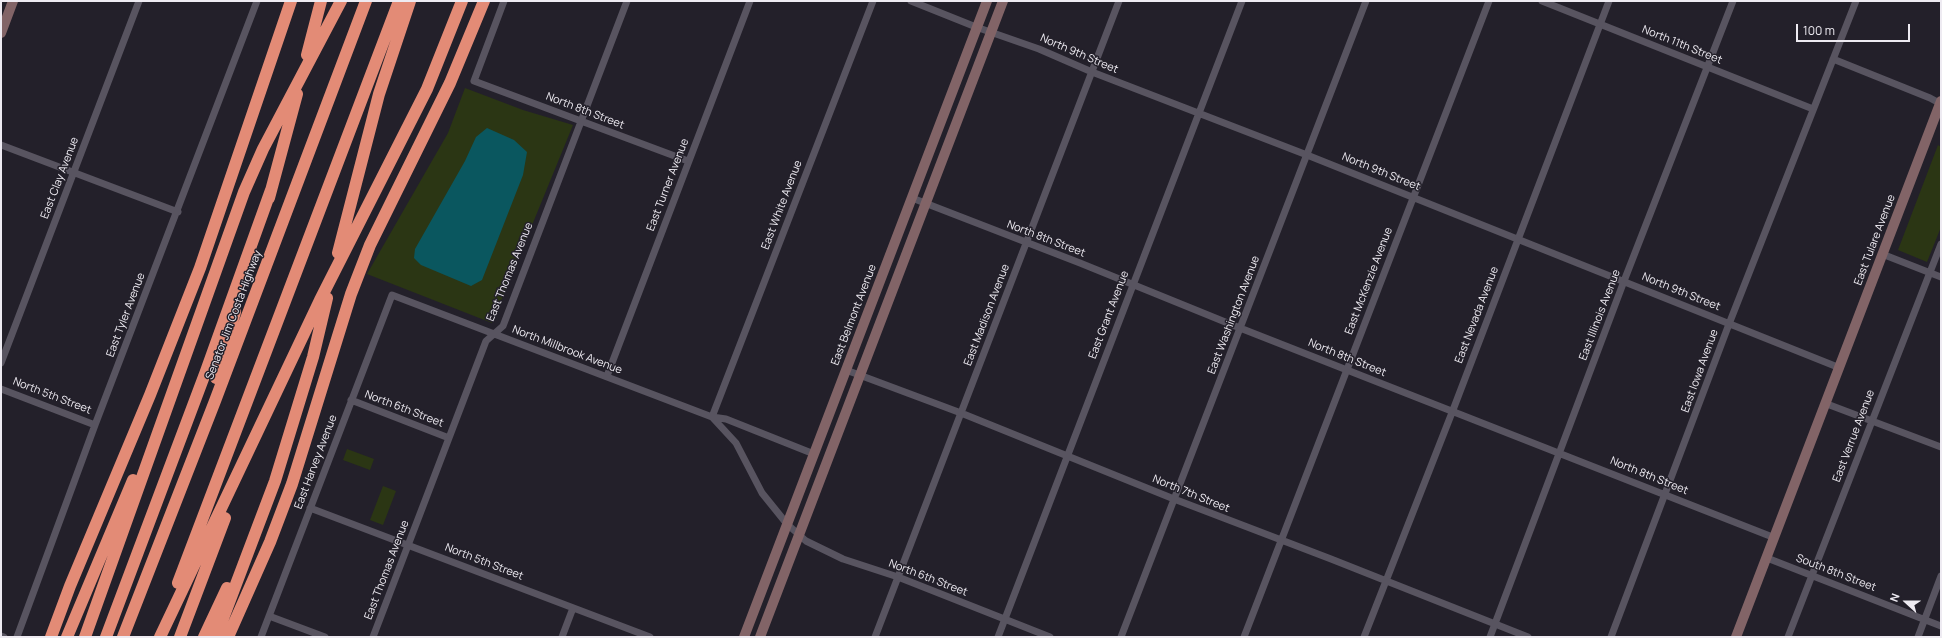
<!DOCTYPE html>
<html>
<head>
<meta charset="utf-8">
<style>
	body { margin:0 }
	#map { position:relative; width:1942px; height:638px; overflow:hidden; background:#23202a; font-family:Manrope,sans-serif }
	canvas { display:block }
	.frame { position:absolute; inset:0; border:2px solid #eeebf2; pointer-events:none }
	.north { position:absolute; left:1886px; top:582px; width:40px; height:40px; -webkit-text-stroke:3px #23202a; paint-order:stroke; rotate:291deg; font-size:11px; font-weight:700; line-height:16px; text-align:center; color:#eeebf2 }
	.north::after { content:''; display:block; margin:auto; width:14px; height:18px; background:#eeebf2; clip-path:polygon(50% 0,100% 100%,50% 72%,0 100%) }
	.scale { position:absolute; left:1796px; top:24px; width:114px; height:18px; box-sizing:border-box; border:2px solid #eeebf2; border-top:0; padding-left:5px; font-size:12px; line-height:14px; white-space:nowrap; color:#eeebf2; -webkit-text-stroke:3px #23202a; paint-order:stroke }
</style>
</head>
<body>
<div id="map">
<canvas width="1942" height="638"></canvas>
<div class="frame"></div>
<div class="north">N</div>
<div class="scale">100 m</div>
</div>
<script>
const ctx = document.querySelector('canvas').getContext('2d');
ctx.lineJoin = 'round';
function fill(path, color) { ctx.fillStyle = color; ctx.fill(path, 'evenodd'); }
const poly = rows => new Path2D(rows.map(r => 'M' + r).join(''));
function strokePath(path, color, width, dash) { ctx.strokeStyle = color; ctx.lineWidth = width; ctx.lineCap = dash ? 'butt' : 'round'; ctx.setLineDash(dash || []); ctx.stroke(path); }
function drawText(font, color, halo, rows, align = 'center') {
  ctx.font = font + ' Manrope,sans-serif'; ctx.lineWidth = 3; ctx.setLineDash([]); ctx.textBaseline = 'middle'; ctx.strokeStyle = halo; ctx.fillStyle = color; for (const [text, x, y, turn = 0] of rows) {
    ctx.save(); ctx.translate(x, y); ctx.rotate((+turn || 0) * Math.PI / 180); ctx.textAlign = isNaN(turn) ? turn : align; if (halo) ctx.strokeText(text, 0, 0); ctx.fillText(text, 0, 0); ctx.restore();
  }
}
const green = poly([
	[465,88,523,110,573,125,492,323,367,274,448,133],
	[1938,145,1941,147,1941,227,1927,262,1898,250],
	[347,449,374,459,370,470,343,460],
	[383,486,396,491,383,525,370,520]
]);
const water = poly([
	[487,128,514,140,527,152,523,175,482,280,471,286,421,265,414,258,415,249,465,161,476,137]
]);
const minor = poly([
	[504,1,474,81,688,161],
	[873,1,712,417,736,443,762,493,787,524,806,541,843,559,898,577,1050,637],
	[911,1,976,27,1039,49,1092,72,1307,155,1840,368],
	[1542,1,1813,109],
	[1833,59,1930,98,1941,104],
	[1,145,178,212],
	[912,198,1080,263,1240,328,1775,538],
	[1882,254,1941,277],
	[1,363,139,1],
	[846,370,961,413,1174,499,1331,559,1528,637],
	[607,376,750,1],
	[1,389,95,425],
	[351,400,449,438],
	[1827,404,1941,447],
	[310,508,650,637],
	[1767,558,1941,626],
	[269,616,325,637],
	[1,636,4,637],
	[17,637,95,425,257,1],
	[261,637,392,295,712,417,726,419,814,454],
	[373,637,486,341,503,326,627,1],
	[562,637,573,608],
	[875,637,1119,1],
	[998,637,1242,1],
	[1121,637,1366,1],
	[1244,637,1489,1],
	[1364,637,1453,410,1609,1],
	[1490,637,1624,281,1733,1],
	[1611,637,1729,324,1856,1],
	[1788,637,1941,244],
	[1918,637,1941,576]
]);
const secondary = poly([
	[1,33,13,1],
	[744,637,987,1],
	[760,637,1003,1],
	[1736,637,1941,101]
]);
const motorway = poly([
	[307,55,321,1],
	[269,198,297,94],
	[338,253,379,94,410,1],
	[216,378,235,312],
	[178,583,399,1],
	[51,637,70,586,150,395,200,268,291,1],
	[67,637,133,480],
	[85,637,244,192,263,149,341,1],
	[106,637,206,371,271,190],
	[123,637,215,401,366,1],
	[160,637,320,300,427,89,462,1],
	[180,637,225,518],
	[204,637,227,588],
	[216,637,275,481,313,357,327,298],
	[228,637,270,542,292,484,351,294,370,245,450,83,484,1]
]);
const streetNames = [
	["North 11th Street",1682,45,22],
	["North 9th Street",1079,54,23],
	["North 8th Street",585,111,21],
	["North 9th Street",1381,172,22],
	["East Clay Avenue",60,178,-69],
	["East Turner Avenue",668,185,-69],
	["East White Avenue",782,205,-69],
	["North 8th Street",1046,239,21],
	["East Tulare Avenue",1875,240,-69],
	["East Thomas Avenue",510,272,-68],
	["East McKenzie Avenue",1369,281,-69],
	["North 9th Street",1681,292,22],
	["East Tyler Avenue",126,315,-69],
	["Senator Jim Costa Highway",234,315,-69],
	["East Belmont Avenue",854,315,-69],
	["East Madison Avenue",987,315,-69],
	["East Grant Avenue",1109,315,-69],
	["East Washington Avenue",1234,315,-69],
	["East Nevada Avenue",1477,315,-69],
	["East Illinois Avenue",1600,315,-69],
	["North Millbrook Avenue",567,350,21],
	["North 8th Street",1347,358,22],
	["East Iowa Avenue",1700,371,-70],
	["North 5th Street",52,396,21],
	["North 6th Street",404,409,21],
	["East Verrue Avenue",1854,436,-69],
	["East Harvey Avenue",316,462,-69],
	["North 8th Street",1649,476,22],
	["North 7th Street",1191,494,22],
	["North 5th Street",484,562,21],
	["East Thomas Avenue",387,570,-69],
	["South 8th Street",1836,573,21],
	["North 6th Street",928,578,21]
];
fill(green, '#2b3614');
fill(water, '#0a575f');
strokePath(minor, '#585460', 7);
strokePath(secondary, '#826467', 10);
strokePath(motorway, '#e38b76', 12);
drawText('11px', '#eeebf2', '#23202a', streetNames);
</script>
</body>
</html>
